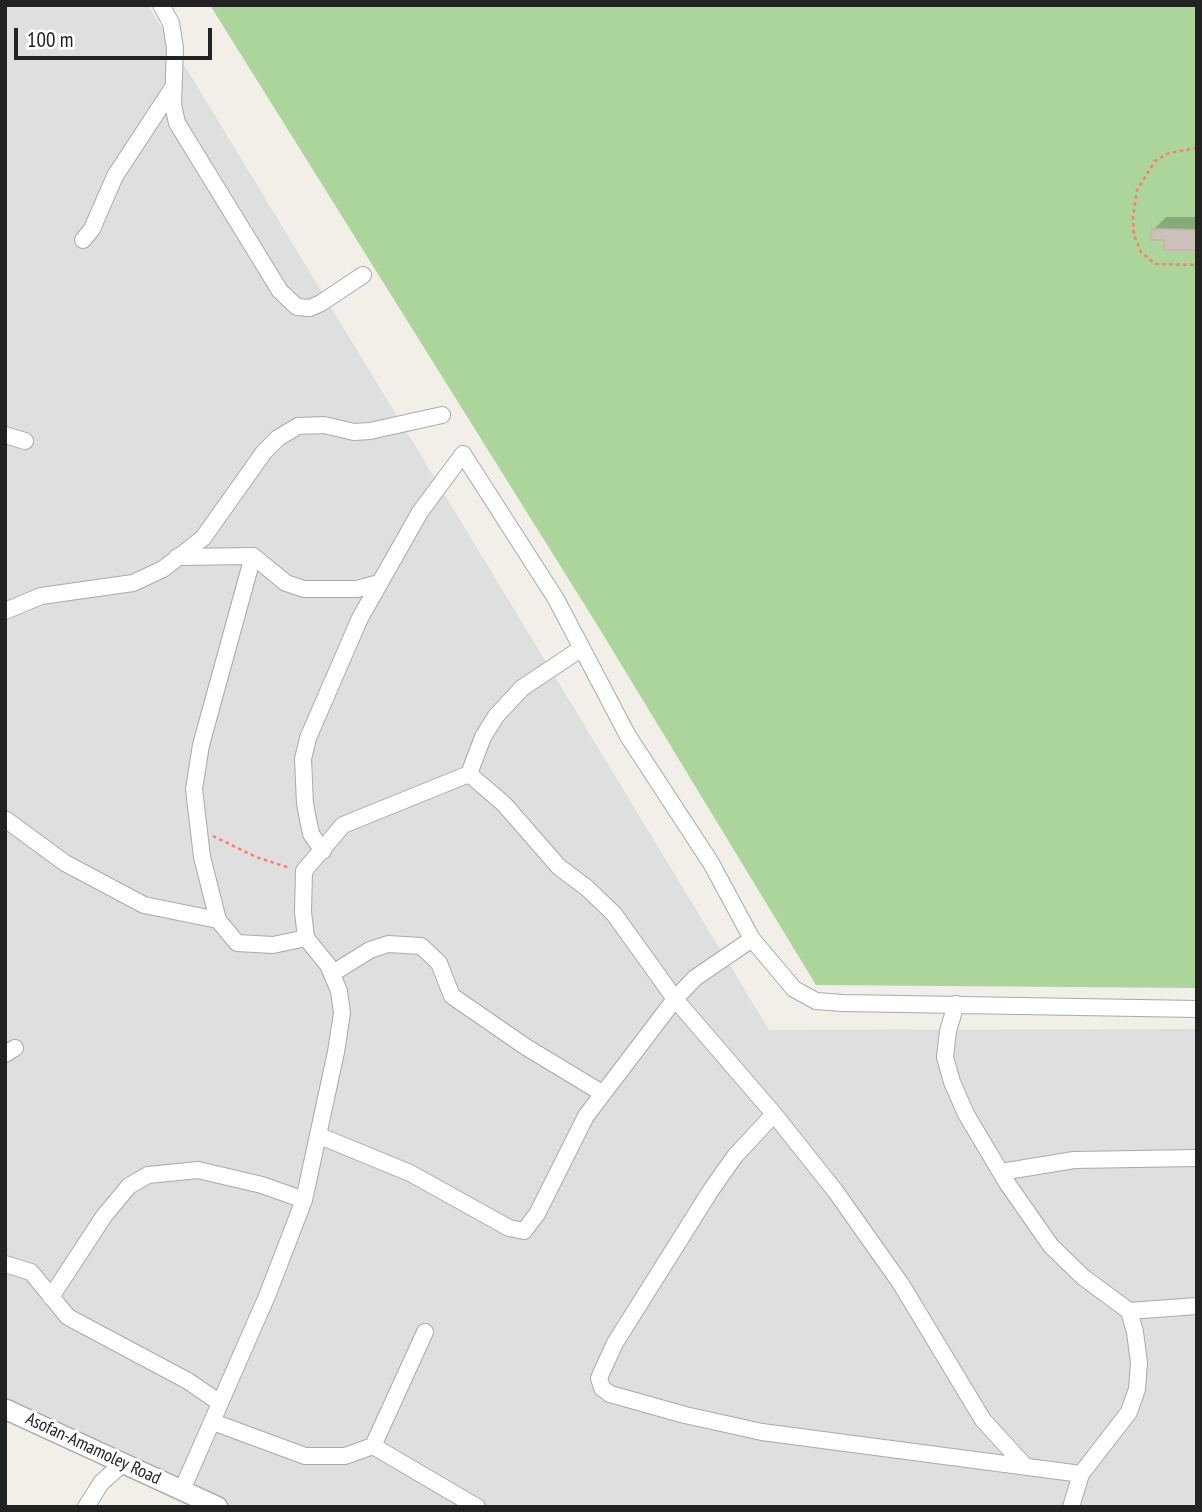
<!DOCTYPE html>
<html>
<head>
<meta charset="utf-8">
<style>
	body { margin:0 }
	#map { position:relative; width:1202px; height:1512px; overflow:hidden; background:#f2efe8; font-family:"PT Sans Narrow",sans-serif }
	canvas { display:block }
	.frame { position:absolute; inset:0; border:7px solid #222; pointer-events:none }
	.scale { position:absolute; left:14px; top:28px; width:198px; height:32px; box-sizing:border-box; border:4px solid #222; border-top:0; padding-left:9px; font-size:21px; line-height:24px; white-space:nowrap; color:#222; -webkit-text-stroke:5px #fff; paint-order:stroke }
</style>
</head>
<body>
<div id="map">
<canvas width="1202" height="1512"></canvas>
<div class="frame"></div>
<div class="scale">100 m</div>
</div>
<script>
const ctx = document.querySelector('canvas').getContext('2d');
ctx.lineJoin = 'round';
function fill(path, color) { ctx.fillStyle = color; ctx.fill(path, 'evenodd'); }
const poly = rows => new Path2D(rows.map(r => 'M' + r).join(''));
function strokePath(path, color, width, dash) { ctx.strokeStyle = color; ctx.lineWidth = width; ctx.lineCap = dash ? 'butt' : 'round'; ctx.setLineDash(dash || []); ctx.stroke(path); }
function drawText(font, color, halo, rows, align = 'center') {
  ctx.font = font + ' "PT Sans Narrow",sans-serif'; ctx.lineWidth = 6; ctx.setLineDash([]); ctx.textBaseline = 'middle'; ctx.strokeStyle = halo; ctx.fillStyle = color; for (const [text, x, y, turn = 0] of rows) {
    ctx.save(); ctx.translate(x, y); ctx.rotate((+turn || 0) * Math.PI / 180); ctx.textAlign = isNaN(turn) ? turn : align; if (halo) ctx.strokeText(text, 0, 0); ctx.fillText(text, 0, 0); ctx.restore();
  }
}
const residential = poly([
	[5,5,148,5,769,1030,1197,1029,1197,1507,206,1507,5,1406]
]);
const forest = poly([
	[210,5,1197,5,1197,988,816,985,596,623]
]);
const shadow = poly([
	[1166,217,1197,217,1197,248,1166,238,1153,230]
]);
const building = poly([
	[1152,229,1197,230,1197,250,1164,250,1164,240,1151,240,1152,229]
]);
const path = poly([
	[1197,148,1169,153,1155,161,1137,190,1133,217,1134,235,1141,252,1155,264,1197,265],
	[213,836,256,857,290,868]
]);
const minor = poly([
	[161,5,171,23,175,48,173,105,177,123,280,291,297,307,310,308,321,303,363,275],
	[83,240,92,229,115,176,172,89],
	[5,435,25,441],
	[177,557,253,556],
	[5,611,41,596,133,583,163,569,203,538,264,452,278,438,298,426,324,425,354,432,370,431,442,415],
	[469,774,504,804,559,867,587,888,614,914,675,999,774,1114,836,1192,901,1284,983,1420,1025,1466],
	[5,819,65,863,144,905,218,920],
	[323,851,311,834,305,804,303,759,308,738,360,618,420,512,463,454,556,599,628,736,711,863,752,939,794,989,816,1001,843,1003,1197,1009],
	[306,938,273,945,237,943,218,920,202,857,194,789,201,745,253,556,286,583,304,589,357,589,379,583],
	[333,973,370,950,388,944,421,946,439,963,452,996,526,1047,602,1093],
	[956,1004,948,1031,945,1057,952,1082,966,1114,1007,1183,1051,1246,1083,1277,1129,1311,1135,1332,1139,1363,1137,1389,1129,1412,1081,1474,1071,1507],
	[5,1054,15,1048],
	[774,1114,735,1156,711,1190,615,1343,599,1378,602,1388,610,1394,685,1415,762,1432,1081,1474],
	[320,1136,410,1173,509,1228,524,1231,537,1214,586,1116,675,999,695,978,752,939],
	[1001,1172,1074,1160,1197,1158],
	[5,1264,31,1272,68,1317,188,1381,220,1403],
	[51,1297,104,1216,129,1186,148,1175,198,1170,262,1185,304,1200],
	[1129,1311,1197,1306],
	[213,1422,305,1456,345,1456,373,1446,477,1507],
	[373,1446,425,1332],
	[182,1490,267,1296,304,1200,336,1052,342,1013,339,991,328,965,306,938,303,912,304,871,343,825,469,774,483,737,496,716,522,688,582,648],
	[86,1507,101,1483,121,1465]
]);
const tertiary = poly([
	[5,1409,218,1507]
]);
const streetNames = [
	["Asofan-Amamoley Road",93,1449,25]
];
fill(residential, '#e0dfdf');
fill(forest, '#abd59a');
fill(shadow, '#0003');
fill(building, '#cbc1ba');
strokePath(building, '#c6b5a9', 2);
strokePath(minor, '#a9a9a9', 18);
strokePath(tertiary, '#a9a9a9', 22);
strokePath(path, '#ff7b6c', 2.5, [3.5, 3.5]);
strokePath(minor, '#fff', 16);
strokePath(tertiary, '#fff', 19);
drawText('18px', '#222', '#fff', streetNames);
</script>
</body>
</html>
